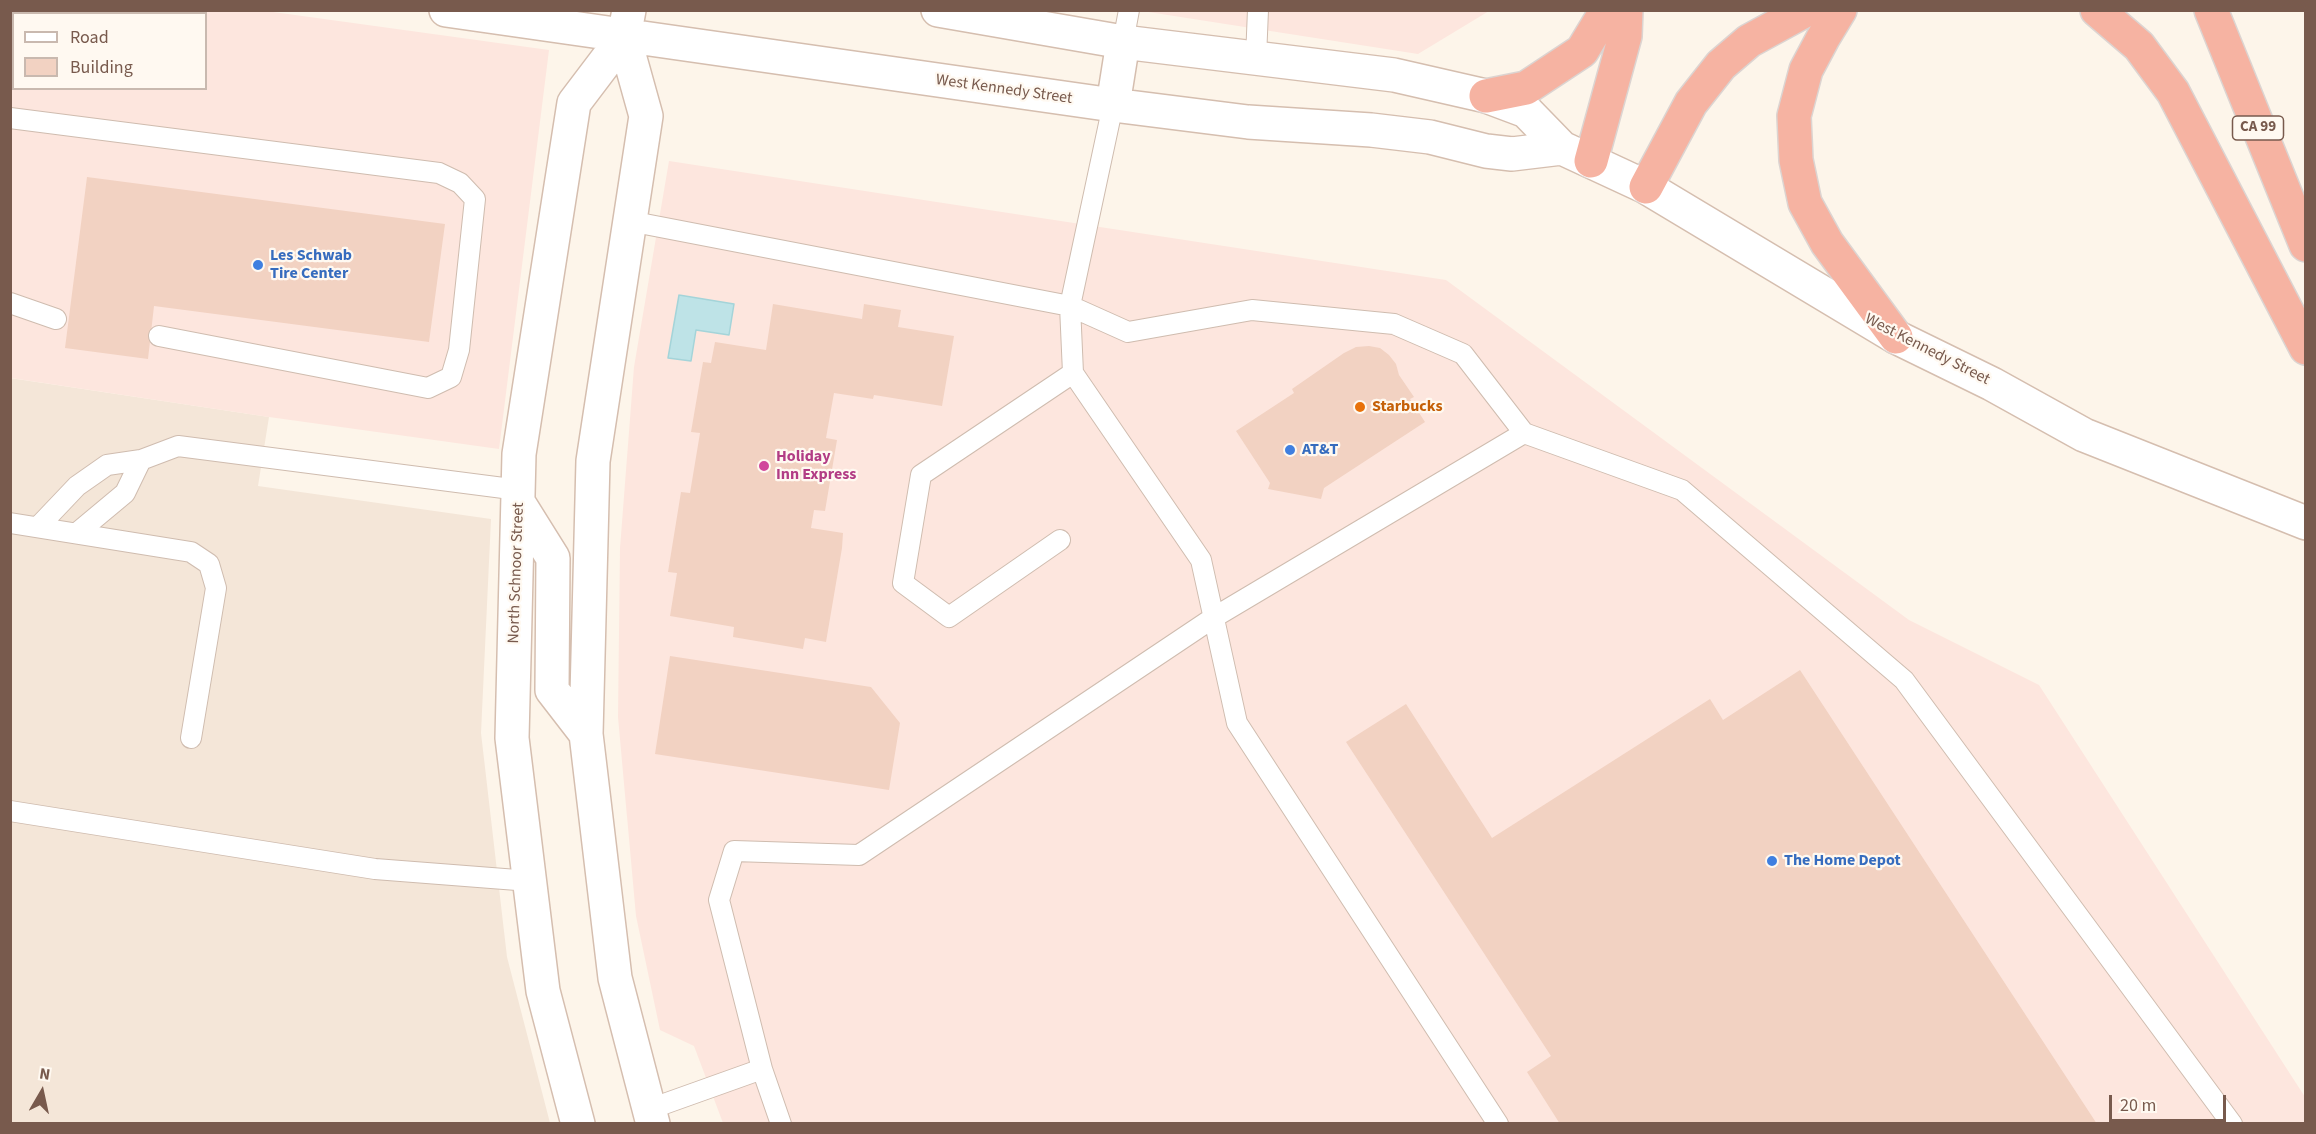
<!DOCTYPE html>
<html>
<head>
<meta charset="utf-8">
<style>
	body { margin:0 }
	#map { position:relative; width:2316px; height:1134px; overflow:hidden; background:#fdf5ea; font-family:"Source Sans 3",sans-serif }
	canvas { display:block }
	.frame { position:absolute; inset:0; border:12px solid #785a4d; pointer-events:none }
	.legend { position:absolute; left:12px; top:12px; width:195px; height:78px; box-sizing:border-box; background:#fff9f1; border:2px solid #c9b9af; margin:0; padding:8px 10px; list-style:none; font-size:18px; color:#785a4d }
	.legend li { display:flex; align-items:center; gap:12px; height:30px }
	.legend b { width:30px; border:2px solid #c9b9af }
	.north { position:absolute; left:12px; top:1062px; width:60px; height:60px; -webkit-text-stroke:4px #fff9f1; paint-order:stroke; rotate:9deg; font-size:16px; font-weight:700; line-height:24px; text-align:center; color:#785a4d }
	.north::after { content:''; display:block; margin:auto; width:21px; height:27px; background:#785a4d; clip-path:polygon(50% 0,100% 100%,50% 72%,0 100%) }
	.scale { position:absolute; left:2109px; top:1095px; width:117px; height:27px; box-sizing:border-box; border:3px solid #785a4d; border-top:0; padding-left:8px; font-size:18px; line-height:21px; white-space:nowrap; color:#785a4d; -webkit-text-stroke:4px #fff9f1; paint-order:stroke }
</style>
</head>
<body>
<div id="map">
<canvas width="2316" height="1134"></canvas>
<div class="frame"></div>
<ul class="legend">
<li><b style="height:8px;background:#fff"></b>Road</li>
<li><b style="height:16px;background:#f2d2c2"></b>Building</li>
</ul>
<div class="north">N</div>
<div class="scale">20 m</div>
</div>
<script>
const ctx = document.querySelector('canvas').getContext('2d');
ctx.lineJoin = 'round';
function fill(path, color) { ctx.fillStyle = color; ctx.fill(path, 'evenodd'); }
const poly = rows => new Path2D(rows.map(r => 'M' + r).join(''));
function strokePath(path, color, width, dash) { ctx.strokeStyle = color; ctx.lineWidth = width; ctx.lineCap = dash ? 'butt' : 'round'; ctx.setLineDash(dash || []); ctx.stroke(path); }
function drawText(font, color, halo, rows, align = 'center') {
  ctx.font = font + ' "Source Sans 3",sans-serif'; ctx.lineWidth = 4.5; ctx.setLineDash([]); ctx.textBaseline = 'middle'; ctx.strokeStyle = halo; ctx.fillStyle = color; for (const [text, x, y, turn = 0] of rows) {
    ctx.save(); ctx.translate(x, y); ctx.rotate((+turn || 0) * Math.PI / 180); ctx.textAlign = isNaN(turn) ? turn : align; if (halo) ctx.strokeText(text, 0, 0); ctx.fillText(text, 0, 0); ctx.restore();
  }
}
const residential = poly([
	[10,378,269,417,258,486,491,519,481,733,507,957,550,1123,11,1123]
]);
const commercial = poly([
	[10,11,266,11,549,50,499,449,269,417,11,378],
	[14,14,206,14,206,88,14,88],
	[1142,11,1489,11,1418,54],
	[669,161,1446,280,1909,620,2039,685,2305,1097,2305,1123,723,1123,694,1046,660,1030,636,916,618,717,620,548,634,367]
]);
const water = poly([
	[679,295,734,304,729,335,696,330,691,361,668,358,679,295]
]);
const building = poly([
	[87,177,445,224,429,342,154,306,148,359,65,348],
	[773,304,862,319,864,304,901,310,898,327,954,336,942,406,874,395,873,399,834,393,826,438,837,440,825,511,814,510,811,528,843,533,842,548,826,642,805,638,803,649,733,637,734,627,670,616,677,573,668,572,681,492,690,493,700,433,691,432,703,362,711,363,715,342,766,350],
	[1369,346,1380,348,1389,355,1396,364,1399,375,1414,397,1410,399,1425,422,1324,488,1321,499,1268,489,1270,483,1236,431,1294,393,1292,389,1344,353,1356,347],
	[670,656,871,687,900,723,889,790,655,754],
	[1800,670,2097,1124,1560,1124,1527,1072,1551,1056,1346,742,1406,704,1492,838,1710,699,1723,720]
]);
const lane = poly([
	[1123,42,1129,10],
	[1256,58,1258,10],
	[1113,105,1070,306,1073,373,1201,560,1237,723,1498,1124],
	[10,118,439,173,460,183,475,199,459,350,451,377,428,388,159,336],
	[629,221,1070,306,1128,332,1252,310,1394,324,1463,354,1524,433],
	[10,303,56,319],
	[10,523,191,552,209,564,216,588,191,738],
	[38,527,77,486,107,465,141,460,178,446,519,490],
	[77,533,125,493,141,460],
	[1060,540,949,617,903,583,921,475,1073,373],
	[10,811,375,869,530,881],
	[762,1069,781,1124],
	[650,1109,762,1069,719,900,734,851,859,855,1213,618,1524,433,1682,490,1904,680,2232,1124]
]);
const secondary = poly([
	[446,10,1113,105,1248,122,1371,130,1430,137,1486,151,1512,154,1562,148],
	[938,10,1123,42,1394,75,1486,96,1526,111,1562,148,1646,187,1896,337,1992,384,2084,435,2306,523],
	[624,37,646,116,593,461,586,734,615,978,653,1124],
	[1113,105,1123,42],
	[518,502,553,558,552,690,586,734],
	[578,1124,543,991,512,738,519,454,574,103,624,37,629,10]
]);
const highway = poly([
	[1840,10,1823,38,1806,70,1794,116,1796,160,1805,203,1827,243,1896,337],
	[2097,10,2139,46,2173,92,2306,348],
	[2211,10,2306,245],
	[1486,96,1526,88,1582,51,1602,18,1605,10],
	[1591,161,1625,36,1626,10],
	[1646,187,1691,103,1721,65,1749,41,1806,10]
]);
const markers = [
	[258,265,6,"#3f7fe0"],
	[1360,407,6,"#e8710a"],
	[1290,450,6,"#3f7fe0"],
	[764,466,6,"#d1479c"],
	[1772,861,6,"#3f7fe0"]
];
const shields = [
	[2258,128,51]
];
const shieldNames = [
	["CA 99",2258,128]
];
const streetNames = [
	["West Kennedy Street",1004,90,8],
	["West Kennedy Street",1927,350,27],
	["North Schnoor Street",517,573,-88]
];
const shopNames = [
	["Les Schwab",270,256],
	["Tire Center",270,274],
	["AT&T",1302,450],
	["The Home Depot",1784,861]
];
const foodNames = [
	["Starbucks",1372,407]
];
const hotelNames = [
	["Holiday",776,457],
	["Inn Express",776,475]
];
fill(residential, '#f4e6d8');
fill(commercial, '#fde6de');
fill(water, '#bee3e7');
strokePath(water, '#a4d4d9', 1.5);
fill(building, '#f2d2c2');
strokePath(lane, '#cfbcaf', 22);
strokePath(secondary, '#d5beaf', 36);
strokePath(highway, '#dcd4d1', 36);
strokePath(lane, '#fff', 20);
strokePath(secondary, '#fff', 33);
strokePath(highway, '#f6b3a2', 33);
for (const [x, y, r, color] of markers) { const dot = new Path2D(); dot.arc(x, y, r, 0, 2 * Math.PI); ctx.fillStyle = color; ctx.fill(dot); strokePath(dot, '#fff9f1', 2); }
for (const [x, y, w] of shields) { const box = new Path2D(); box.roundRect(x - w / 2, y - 12, w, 24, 4.5); ctx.fillStyle = '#fff9f1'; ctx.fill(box); strokePath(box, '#785a4d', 1.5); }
drawText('bold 15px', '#785a4d', null, shieldNames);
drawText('16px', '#785a4d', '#fff9f1', streetNames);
drawText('bold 16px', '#366cbe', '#fff9f1', shopNames, 'left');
drawText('bold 16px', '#c56008', '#fff9f1', foodNames, 'left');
drawText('bold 16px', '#b23c85', '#fff9f1', hotelNames, 'left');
</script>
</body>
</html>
